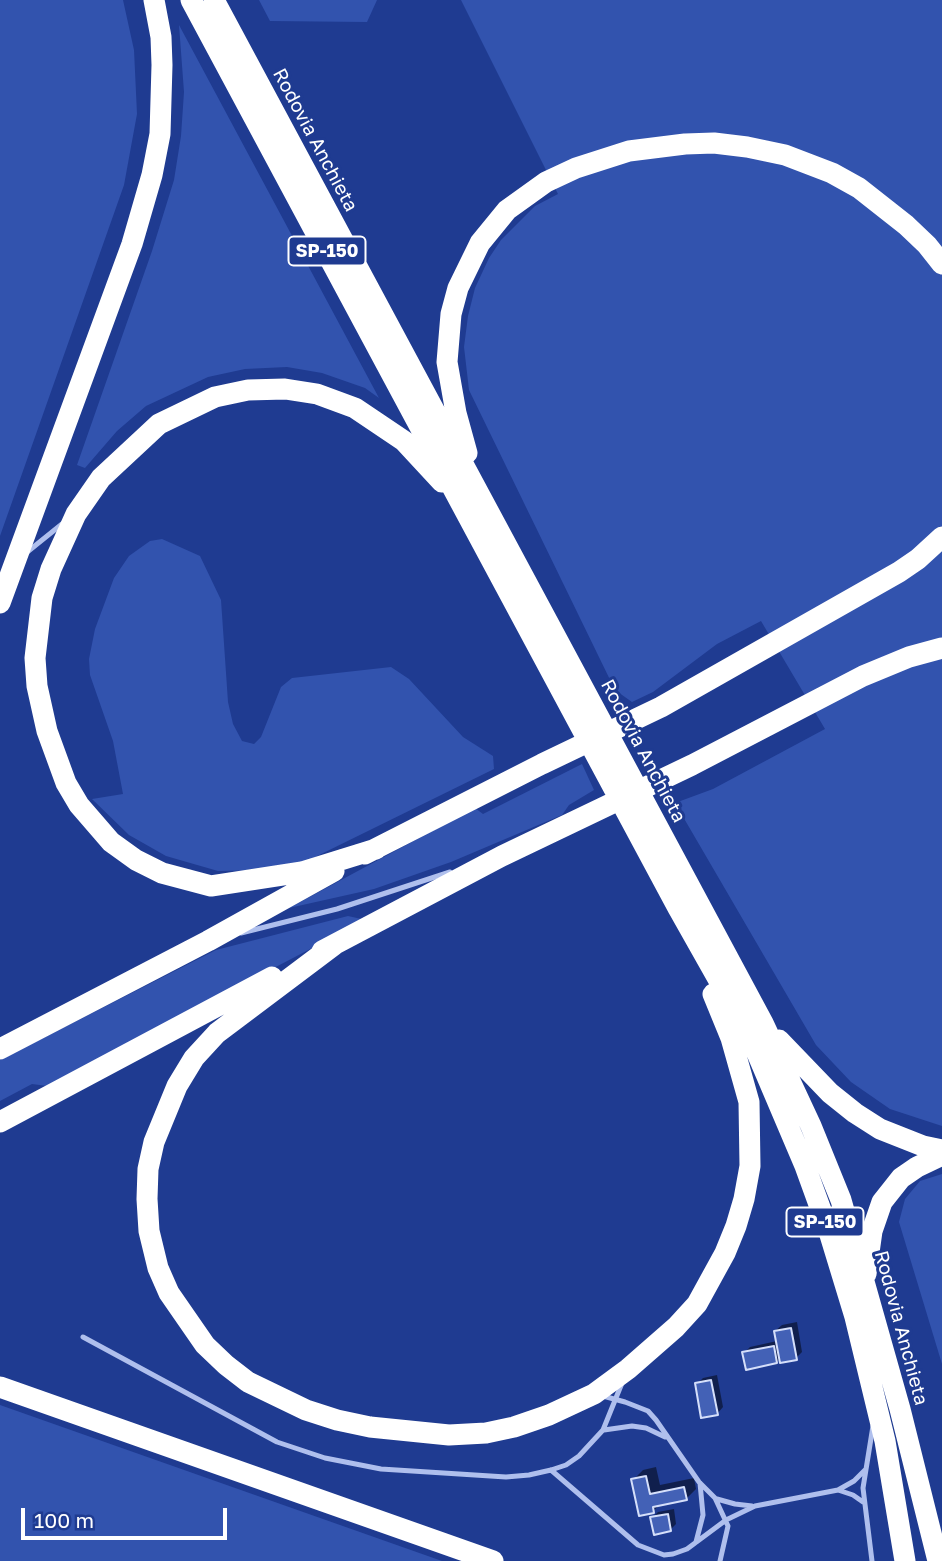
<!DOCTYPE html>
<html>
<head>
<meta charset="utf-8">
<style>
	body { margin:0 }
	#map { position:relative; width:942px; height:1561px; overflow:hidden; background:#1f3b91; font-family:"Golos Text",sans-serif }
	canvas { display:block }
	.scale { position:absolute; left:21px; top:1508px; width:206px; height:32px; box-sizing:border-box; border:4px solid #fff; border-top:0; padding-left:9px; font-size:21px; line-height:24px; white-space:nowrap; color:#fff; -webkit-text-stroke:5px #1f3b91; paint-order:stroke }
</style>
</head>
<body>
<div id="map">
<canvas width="942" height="1561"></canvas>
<div class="scale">100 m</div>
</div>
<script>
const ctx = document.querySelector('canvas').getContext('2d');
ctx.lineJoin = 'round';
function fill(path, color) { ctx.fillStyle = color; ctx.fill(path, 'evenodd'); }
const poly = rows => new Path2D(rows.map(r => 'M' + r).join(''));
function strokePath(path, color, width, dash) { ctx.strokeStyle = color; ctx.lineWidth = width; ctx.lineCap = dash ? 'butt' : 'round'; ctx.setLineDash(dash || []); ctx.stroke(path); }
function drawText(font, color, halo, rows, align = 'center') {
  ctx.font = font + ' "Golos Text",sans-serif'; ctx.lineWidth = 6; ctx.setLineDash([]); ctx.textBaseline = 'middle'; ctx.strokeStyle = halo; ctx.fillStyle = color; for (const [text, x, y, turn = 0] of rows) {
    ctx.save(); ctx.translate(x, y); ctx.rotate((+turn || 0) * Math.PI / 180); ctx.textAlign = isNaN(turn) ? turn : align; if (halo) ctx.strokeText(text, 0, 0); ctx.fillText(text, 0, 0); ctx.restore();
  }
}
const green = poly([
	[0,0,123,0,134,50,137,114,124,185,0,536],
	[259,0,377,0,367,22,270,21],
	[461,0,942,0,942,1126,890,1109,851,1082,816,1045,675,803,713,789,825,729,761,621,717,644,653,692,632,702,615,690,469,390,464,347,468,316,475,288,489,258,501,240,535,206,558,194],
	[179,25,379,398,365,388,322,373,287,367,245,369,208,377,146,406,117,431,85,468,77,465,152,251,174,180,181,136,184,92],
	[162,539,200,556,221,600,228,702,233,724,242,741,254,744,261,737,281,687,292,678,391,667,409,679,463,737,493,756,494,769,307,861,267,870,218,871,166,856,129,835,92,799,123,794,113,741,90,675,89,659,95,629,114,578,129,556,150,541],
	[582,764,594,790,569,805,562,815,451,862,374,889,289,908,475,808,483,814],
	[348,916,366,920,47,1086,32,1084,0,1101,0,1060,216,950],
	[942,1174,942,1364,899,1222,905,1199,920,1181],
	[0,1405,442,1561,0,1561]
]);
const shadow = poly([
	[797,1322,802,1352,796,1358,781,1357,777,1362,744,1353,750,1347,777,1341,775,1331,782,1325],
	[717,1375,723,1407,717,1414,697,1384,703,1378],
	[656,1467,660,1485,694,1478,696,1489,686,1499,661,1504,653,1511,633,1480,643,1470],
	[674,1509,676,1524,670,1530,652,1518,658,1512]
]);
const building = poly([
	[791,1328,797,1360,780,1363,774,1331,791,1328],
	[774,1346,777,1363,746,1370,742,1352,774,1346],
	[711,1380,718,1415,701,1418,695,1383,711,1380],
	[646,1476,650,1494,684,1487,687,1500,653,1507,654,1513,639,1516,631,1479,646,1476],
	[668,1514,671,1531,654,1535,650,1517,668,1514]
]);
const service = poly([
	[26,553,62,524],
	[241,933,337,909,450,872],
	[83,1337,277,1442,325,1458,381,1469,506,1477,529,1475,551,1470,566,1465,579,1456,603,1430,622,1383],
	[603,1396,625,1402,648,1411,656,1420,699,1482,715,1498,728,1526,720,1561],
	[604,1430,632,1426,646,1428,665,1437],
	[551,1470,638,1545,664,1555,673,1554,687,1549,726,1520,755,1506,838,1490,854,1481,865,1470],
	[838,1490,853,1495,863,1502],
	[717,1499,735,1504,752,1506],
	[696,1542,703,1515,700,1483],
	[872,1561,863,1488,873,1426]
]);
const motorway = poly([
	[191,0,678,908,748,1032,805,1166,830,1235,855,1317,885,1441,905,1561],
	[214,0,763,1023,811,1126,841,1200,900,1409,938,1561],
	[467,453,456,413,447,362,451,314,458,288,480,243,507,210,546,182,576,168,629,151,685,144,714,143,747,147,785,155,832,173,859,188,906,225,927,245,942,264],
	[0,603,132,244,152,175,160,134,162,65,161,37,154,0],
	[376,849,302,872,211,886,162,873,136,860,111,842,79,805,66,783,47,731,37,686,35,658,42,598,51,569,76,514,101,478,159,424,215,397,248,390,285,389,317,394,355,408,404,441,442,482],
	[365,854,542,764,661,707,899,572,918,559,942,537],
	[334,945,217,1033,194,1058,177,1086,154,1142,148,1169,147,1199,149,1231,158,1268,169,1293,205,1345,226,1365,248,1382,306,1410,337,1420,370,1427,449,1435,486,1433,514,1427,549,1415,594,1394,628,1369,676,1327,697,1304,725,1253,736,1226,744,1199,750,1166,749,1102,731,1038,713,994],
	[322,951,502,856,692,765,863,676,909,657,942,648],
	[779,1040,830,1093,855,1113,880,1129,923,1146,942,1150],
	[0,1049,208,941,334,871],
	[0,1122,272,977],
	[866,1274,872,1231,882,1202,901,1178,917,1167,942,1155],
	[0,1387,493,1561]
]);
const shields = [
	[327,251,77],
	[825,1222,77]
];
const shieldNames = [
	["SP-150",327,251],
	["SP-150",825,1222]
];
const streetNames = [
	["Rodovia Anchieta",315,140,62],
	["Rodovia Anchieta",643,751,62],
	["Rodovia Anchieta",901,1328,75]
];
fill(green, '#3253ae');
fill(shadow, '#0007');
fill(building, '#4361b6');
strokePath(building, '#d5dffa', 2);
strokePath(service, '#afbfed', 5);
strokePath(motorway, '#fff', 21);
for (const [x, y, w] of shields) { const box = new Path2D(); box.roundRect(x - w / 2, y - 14.5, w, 29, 5); ctx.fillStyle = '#1f3b91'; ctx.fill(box); strokePath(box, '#fff', 2); }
drawText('bold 18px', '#fff', null, shieldNames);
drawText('19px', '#fff', '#1f3b91', streetNames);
</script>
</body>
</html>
